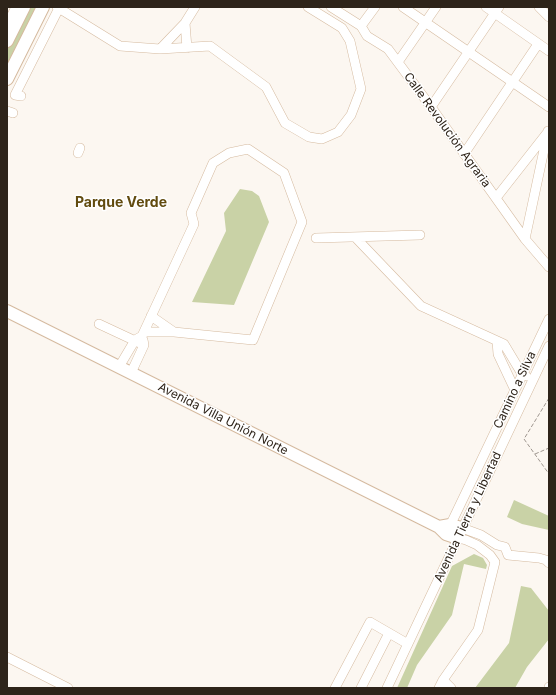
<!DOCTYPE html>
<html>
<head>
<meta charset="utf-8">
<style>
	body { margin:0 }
	#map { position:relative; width:556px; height:695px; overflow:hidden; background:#fcf7f1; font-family:Inter,sans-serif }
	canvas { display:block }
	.frame { position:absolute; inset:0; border:8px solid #2e241a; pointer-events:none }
</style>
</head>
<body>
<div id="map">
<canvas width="556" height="695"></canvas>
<div class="frame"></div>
</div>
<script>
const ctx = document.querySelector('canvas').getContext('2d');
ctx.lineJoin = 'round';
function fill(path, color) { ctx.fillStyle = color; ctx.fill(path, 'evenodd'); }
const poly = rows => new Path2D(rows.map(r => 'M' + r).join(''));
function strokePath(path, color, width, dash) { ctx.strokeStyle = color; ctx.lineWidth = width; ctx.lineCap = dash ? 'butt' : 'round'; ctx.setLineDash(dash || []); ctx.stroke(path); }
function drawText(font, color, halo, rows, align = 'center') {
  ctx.font = font + ' Inter,sans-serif'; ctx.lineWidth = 3; ctx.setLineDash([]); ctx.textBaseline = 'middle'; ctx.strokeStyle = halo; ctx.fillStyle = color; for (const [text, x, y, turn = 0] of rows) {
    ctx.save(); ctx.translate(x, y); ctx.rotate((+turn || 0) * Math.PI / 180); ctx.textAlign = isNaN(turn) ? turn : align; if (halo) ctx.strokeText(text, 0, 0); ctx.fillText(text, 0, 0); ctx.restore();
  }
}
const green = poly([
	[25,7,42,7,7,77,7,42],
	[240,189,252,191,259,196,269,222,234,305,192,302,226,231,224,213],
	[514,500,549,516,549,530,522,524,507,517],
	[474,554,483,558,487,565,486,569,464,564,452,615,417,665,407,688,397,688,452,566],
	[521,586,531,588,549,611,549,639,527,667,515,688,475,688,509,643]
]);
const path = poly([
	[549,398,524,439,549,474],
	[535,454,549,448]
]);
const minor = poly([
	[57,7,120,46,160,49,210,46,266,87,285,123,309,137,322,139,338,132,351,115,361,89,350,41,342,28,308,7],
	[331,7,361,26,367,36,388,49,431,107,525,239,549,267],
	[403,7,549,107],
	[486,7,549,51],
	[539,7,549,17],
	[185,23,187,48],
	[7,25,16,7],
	[361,26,375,7],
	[160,49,185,23,195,7],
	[398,62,436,7],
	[21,96,15,95,59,8],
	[431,107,499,7],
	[7,111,13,113],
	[78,153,80,148],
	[464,154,538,44],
	[496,198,547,133],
	[355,237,421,306,504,344,522,374,526,376],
	[316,238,420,235],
	[525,239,548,131],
	[151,316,174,332],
	[99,324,144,345],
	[497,341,498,354,515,390],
	[119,367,135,340,142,336,194,224,191,213,213,163,229,153,248,149,284,173,302,222,253,340,174,332,144,332],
	[131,373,144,345,143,340],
	[462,528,481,535,497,545,505,547,508,555],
	[448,530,549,319],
	[508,555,539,558,546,560,549,563],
	[7,657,68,688],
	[443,680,451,688],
	[335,688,370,622,408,644],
	[361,688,389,633],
	[387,688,549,346],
	[439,688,443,680,478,630,495,562,490,555,477,545,466,540,458,538],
	[549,688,549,687]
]);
const major = poly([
	[7,41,24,7],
	[7,79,43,7],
	[7,311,439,527,446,534,458,538],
	[439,527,450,525,462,528]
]);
const streetNames = [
	["Calle Revolución Agraria",447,130,54],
	["Camino a Silva",515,390,-65],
	["Avenida Villa Unión Norte",223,419,27],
	["Avenida Tierra y Libertad",468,517,-65]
];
const quarterNames = [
	["Parque Verde",121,203]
];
fill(green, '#c9d2a6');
strokePath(minor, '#d5ba9f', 10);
strokePath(major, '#d5ba9f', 14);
strokePath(path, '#9e968f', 1, [4, 2]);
strokePath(minor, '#fff', 9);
strokePath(major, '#fff', 12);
drawText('12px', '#2e241a', '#fff', streetNames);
drawText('bold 14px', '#624b0f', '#fff', quarterNames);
</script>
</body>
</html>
